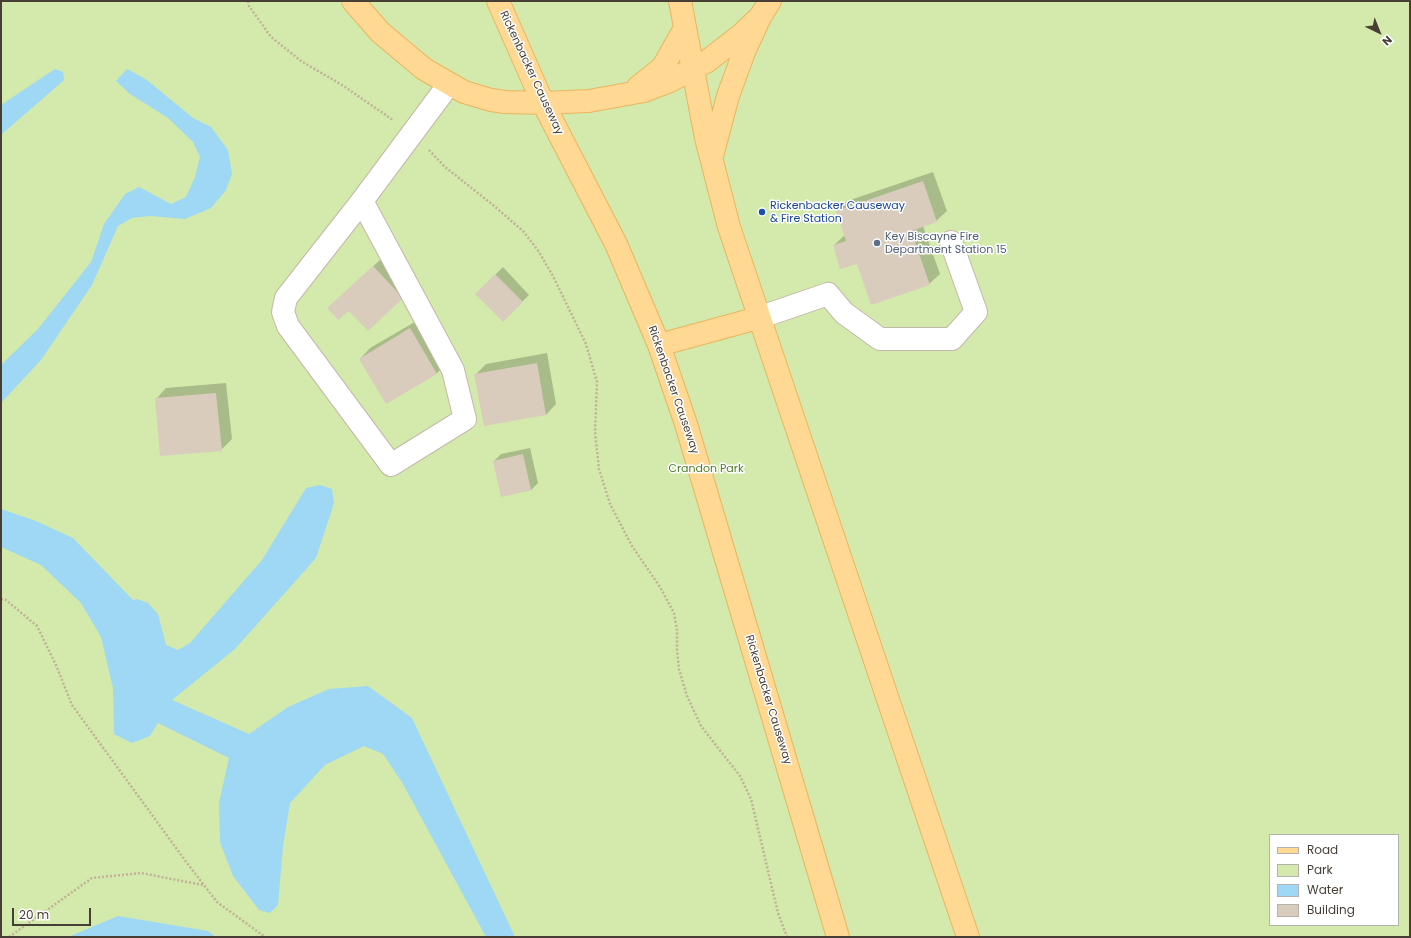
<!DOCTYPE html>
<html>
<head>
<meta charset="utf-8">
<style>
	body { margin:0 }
	#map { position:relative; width:1411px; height:938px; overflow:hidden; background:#f4eee6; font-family:Poppins,sans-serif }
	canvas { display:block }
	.frame { position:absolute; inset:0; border:2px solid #473e35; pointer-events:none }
	.legend { position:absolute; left:1269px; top:834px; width:130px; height:92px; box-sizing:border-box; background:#fff; border:1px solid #b5b2ae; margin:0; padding:5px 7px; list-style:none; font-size:12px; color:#473e35 }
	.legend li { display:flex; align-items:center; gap:8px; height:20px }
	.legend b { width:20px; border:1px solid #b5b2ae }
	.north { position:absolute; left:1359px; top:12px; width:40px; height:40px; -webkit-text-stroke:3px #fff; paint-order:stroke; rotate:137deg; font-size:11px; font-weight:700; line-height:16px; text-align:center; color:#473e35 }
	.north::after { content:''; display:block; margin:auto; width:14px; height:18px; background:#473e35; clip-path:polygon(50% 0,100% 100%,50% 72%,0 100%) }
	.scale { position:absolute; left:12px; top:908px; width:79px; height:18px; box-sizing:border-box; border:2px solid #473e35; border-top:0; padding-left:5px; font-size:12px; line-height:14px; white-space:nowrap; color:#473e35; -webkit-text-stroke:3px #fff; paint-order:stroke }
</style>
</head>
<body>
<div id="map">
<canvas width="1411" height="938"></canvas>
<div class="frame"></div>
<ul class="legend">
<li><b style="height:5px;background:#ffd893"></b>Road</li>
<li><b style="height:11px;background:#d3eaac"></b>Park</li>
<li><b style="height:11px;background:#9ed8f4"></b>Water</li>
<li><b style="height:11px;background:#d9ccbd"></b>Building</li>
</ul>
<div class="north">N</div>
<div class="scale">20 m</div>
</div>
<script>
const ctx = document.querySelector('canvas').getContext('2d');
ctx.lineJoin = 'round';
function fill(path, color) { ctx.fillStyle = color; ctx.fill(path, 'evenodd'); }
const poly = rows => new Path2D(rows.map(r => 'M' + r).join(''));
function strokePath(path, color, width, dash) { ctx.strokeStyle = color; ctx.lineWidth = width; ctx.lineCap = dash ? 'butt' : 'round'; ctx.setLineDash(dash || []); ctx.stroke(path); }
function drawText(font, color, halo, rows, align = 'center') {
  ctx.font = font + ' Poppins,sans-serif'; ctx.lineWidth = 3; ctx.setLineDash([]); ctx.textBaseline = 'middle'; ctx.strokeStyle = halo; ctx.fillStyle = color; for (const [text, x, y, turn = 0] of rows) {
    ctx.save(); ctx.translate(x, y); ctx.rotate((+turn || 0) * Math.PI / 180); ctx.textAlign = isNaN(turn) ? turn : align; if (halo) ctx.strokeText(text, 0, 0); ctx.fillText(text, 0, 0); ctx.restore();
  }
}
const green = poly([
	[1,1,1410,1,1410,937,1,937],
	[1270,835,1398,835,1398,925,1270,925]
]);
const water = poly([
	[55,69,63,72,64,80,1,135,1,105],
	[127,69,147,80,193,118,211,127,228,150,232,174,226,190,211,208,185,219,150,216,132,218,118,226,92,285,41,360,1,403,1,365,38,329,91,262,104,224,125,194,139,187,171,204,186,197,195,177,200,157,193,142,168,118,130,94,116,81],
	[320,485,332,489,334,503,316,558,235,649,172,700,249,734,288,707,329,689,368,686,412,718,515,937,486,937,403,784,383,754,364,746,325,765,290,803,283,846,278,905,270,913,259,910,233,876,220,842,219,803,229,758,158,723,150,736,132,743,114,734,113,688,101,637,81,603,41,565,1,547,1,509,36,521,73,538,133,600,137,599,148,603,158,614,166,645,178,650,190,643,262,560,306,488],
	[118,916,208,931,216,937,68,937]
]);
const shadow = poly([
	[933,172,947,211,936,221,923,226,940,274,929,284,858,262,834,245,845,235,837,211,847,201],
	[380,260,409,290,402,297,349,309,335,302],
	[503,267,529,295,503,321,476,294],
	[420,319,447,363,437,373,387,403,360,359,370,348],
	[547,353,556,404,546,415,476,374,486,364],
	[226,383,232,439,221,450,156,399,166,388],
	[530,448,538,483,531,490,502,496,494,461,501,454]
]);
const building = poly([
	[923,181,937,222,911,231,930,285,871,305,857,264,840,269,833,245,846,241,836,211],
	[373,266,403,298,368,331,349,311,338,320,327,308],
	[495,274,523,302,503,322,475,294],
	[410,328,437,374,386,404,359,359],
	[537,363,546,415,484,426,474,374],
	[216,393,222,451,160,456,155,398],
	[523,454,531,490,501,497,493,461]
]);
const path = poly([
	[248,1,249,6,271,37,301,61,342,85,393,120],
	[429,150,445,167,493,205,523,231,539,252,553,276,586,344,597,382,595,432,599,469,610,504,632,546,660,587,674,613,677,630,677,650,679,669,687,696,701,726,740,776,751,799,778,913,787,937],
	[1,599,6,600,37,626,56,665,72,705,187,863,217,902,265,937],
	[9,937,92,878,141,873,203,885]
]);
const minor = poly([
	[362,201,453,370,465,419,391,465,288,326,283,312,286,298,362,201,449,84],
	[758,318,828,294,844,313,880,339,952,339,976,312,951,242]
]);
const major = poly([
	[353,1,380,32,424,69,464,92,491,100,505,102,543,103,589,101,644,91,670,81,706,62,741,35,760,17],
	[498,1,543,103,616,244,659,345,686,424,838,937],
	[680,1,706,138,729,227,968,937],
	[638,87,663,67,685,28],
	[712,156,728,96,744,52,760,17,770,1],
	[659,345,758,318]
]);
const markers = [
	[762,212,4,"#1a4fb4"],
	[877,243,4,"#5c6f8a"]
];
const streetNames = [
	["Rickenbacker Causeway",531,73,65],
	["Rickenbacker Causeway",673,390,71],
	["Rickenbacker Causeway",768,700,73]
];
const transitNames = [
	["Rickenbacker Causeway",770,206],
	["& Fire Station",770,219]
];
const serviceNames = [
	["Key Biscayne Fire",885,237],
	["Department Station 15",885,250]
];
const parkNames = [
	["Crandon Park",706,469]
];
fill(green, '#d3eaac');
fill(water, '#9ed8f4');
fill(shadow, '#0003');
fill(building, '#d9ccbd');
strokePath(minor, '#c3b8ab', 24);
strokePath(major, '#eab55e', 24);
strokePath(path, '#c2b098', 2.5, [2, 2]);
strokePath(minor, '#fff', 22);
strokePath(major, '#ffd893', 22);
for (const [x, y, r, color] of markers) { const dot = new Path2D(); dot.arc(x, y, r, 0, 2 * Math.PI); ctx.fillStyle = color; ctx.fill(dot); strokePath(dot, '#fff', 1.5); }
drawText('11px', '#473e35', '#fff', streetNames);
drawText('11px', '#164399', '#fff', transitNames, 'left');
drawText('11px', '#4e5e75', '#fff', serviceNames, 'left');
drawText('11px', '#4c7c25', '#fff', parkNames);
</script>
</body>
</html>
